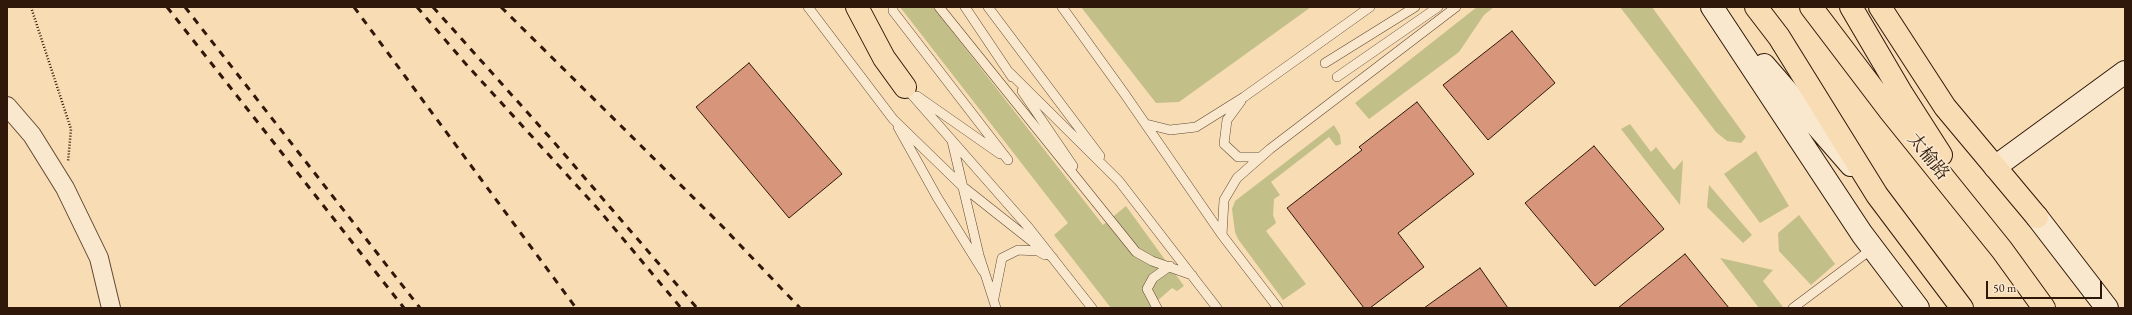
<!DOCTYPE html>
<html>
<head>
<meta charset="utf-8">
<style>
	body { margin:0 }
	#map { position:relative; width:2132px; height:315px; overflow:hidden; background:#f8dcb3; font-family:"EB Garamond",serif }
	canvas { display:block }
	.frame { position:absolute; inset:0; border:8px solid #2f180a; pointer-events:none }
	.scale { position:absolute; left:1986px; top:281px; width:116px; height:18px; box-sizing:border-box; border:2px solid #2f180a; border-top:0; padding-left:5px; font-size:12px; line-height:14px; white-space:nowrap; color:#2f180a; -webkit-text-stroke:3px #fae8ce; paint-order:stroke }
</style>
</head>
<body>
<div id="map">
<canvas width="2132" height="315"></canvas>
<div class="frame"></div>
<div class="scale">50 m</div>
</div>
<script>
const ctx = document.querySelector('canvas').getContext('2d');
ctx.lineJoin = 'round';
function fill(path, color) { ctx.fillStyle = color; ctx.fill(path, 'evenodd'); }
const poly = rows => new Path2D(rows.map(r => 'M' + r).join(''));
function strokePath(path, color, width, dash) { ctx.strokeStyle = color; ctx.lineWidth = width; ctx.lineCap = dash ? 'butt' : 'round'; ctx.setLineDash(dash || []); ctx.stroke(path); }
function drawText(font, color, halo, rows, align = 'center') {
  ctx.font = font + ' "EB Garamond","Noto Serif SC",serif'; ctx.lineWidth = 3.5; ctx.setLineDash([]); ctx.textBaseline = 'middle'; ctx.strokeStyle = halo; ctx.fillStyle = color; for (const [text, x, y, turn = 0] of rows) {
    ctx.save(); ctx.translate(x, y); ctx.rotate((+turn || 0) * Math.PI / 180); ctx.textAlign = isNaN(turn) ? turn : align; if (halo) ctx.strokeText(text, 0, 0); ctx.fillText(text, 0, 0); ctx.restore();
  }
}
const green = poly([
	[900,7,933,7,1103,225,1126,206,1184,286,1177,291,1172,288,1149,308,1111,308,1054,235,1068,223],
	[1081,7,1311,7,1179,102,1156,103],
	[1477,7,1494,7,1484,15,1459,52,1369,119,1355,103],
	[1620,7,1652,7,1746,137,1741,143,1727,141,1716,132],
	[1630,124,1651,152,1656,147,1674,170,1683,160,1680,205,1621,129],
	[1334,125,1340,135,1341,144,1336,146,1329,137,1271,182,1280,195,1274,199,1273,215,1276,223,1266,231,1306,284,1283,300,1238,239,1235,232,1232,209,1235,201],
	[1756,151,1789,206,1760,223,1724,174],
	[1709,185,1752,235,1743,243,1707,207],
	[1799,215,1835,264,1811,285,1779,251,1778,233],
	[1720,258,1773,270,1763,281,1783,307,1759,308]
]);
const building = poly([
	[1512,31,1555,83,1488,140,1443,85,1512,31],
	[749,63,842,174,789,218,696,107,749,63],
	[1417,102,1474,174,1398,233,1424,267,1370,308,1364,308,1287,208,1362,150,1359,147,1417,102],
	[1594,146,1664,229,1595,286,1525,203,1594,146],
	[1685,254,1729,308,1618,308,1685,254],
	[1480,268,1508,308,1424,308,1480,268]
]);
const path = poly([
	[31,7,71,129,68,162]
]);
const lane = poly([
	[808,7,893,119,962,186,1053,258],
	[893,7,893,11,1008,160],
	[939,7,1136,252,1152,261,1192,275],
	[965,7,1012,77],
	[988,7,1100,156],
	[1062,7,1124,93,1222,235],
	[1325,63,1415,7],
	[1010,73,1119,181,1217,308],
	[1337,77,1438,7],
	[905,87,1029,228,1092,308],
	[1022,91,1073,166],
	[917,96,1000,154],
	[1241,101,1227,120,1224,144,1238,157,1261,157],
	[1146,124,1170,130,1196,127,1244,97,1370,7],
	[898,127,937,197,983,271],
	[952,141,979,255,996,308],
	[994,298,1002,258,1018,250,1038,251,1045,255],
	[1157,308,1147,289,1153,278,1170,266],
	[1278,308,1222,235,1224,200,1237,178,1270,149,1456,7],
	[1793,308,1873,248]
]);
const street = poly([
	[7,106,32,135,65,188,99,258,111,308]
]);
const secondary = poly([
	[1712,7,1862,234,1918,308],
	[1764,65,1851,165],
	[1995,167,2125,72],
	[2037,217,2107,308]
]);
const highway = poly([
	[857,7,884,58,905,87],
	[1756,7,1779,37,1877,195,1962,308],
	[1811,7,1890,111,2002,250,2044,308],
	[1851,7,1902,94,1941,155],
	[1880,7,1945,107,2037,217]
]);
const rail = poly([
	[167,7,404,308],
	[185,7,420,308],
	[354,7,576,308],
	[417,7,465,63,599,210,681,308],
	[433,7,553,141,697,308],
	[501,7,721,225,800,308]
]);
const streetNames = [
	["太榆路",1928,157,51]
];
fill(green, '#c3bf89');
fill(building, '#d7957b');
strokePath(building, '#2f180a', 1);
strokePath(lane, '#614934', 10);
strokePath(street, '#614934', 20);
strokePath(secondary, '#2f180a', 24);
strokePath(highway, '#2f180a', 24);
strokePath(path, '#2f180a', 2.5, [1, 2]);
strokePath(lane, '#fae8ce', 9);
strokePath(street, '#fae8ce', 18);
strokePath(secondary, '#fae8ce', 22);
strokePath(highway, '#f8dcb3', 22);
strokePath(rail, '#2f180a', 3, [7, 7]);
drawText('18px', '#2f180a', '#fae8ce', streetNames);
</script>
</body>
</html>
